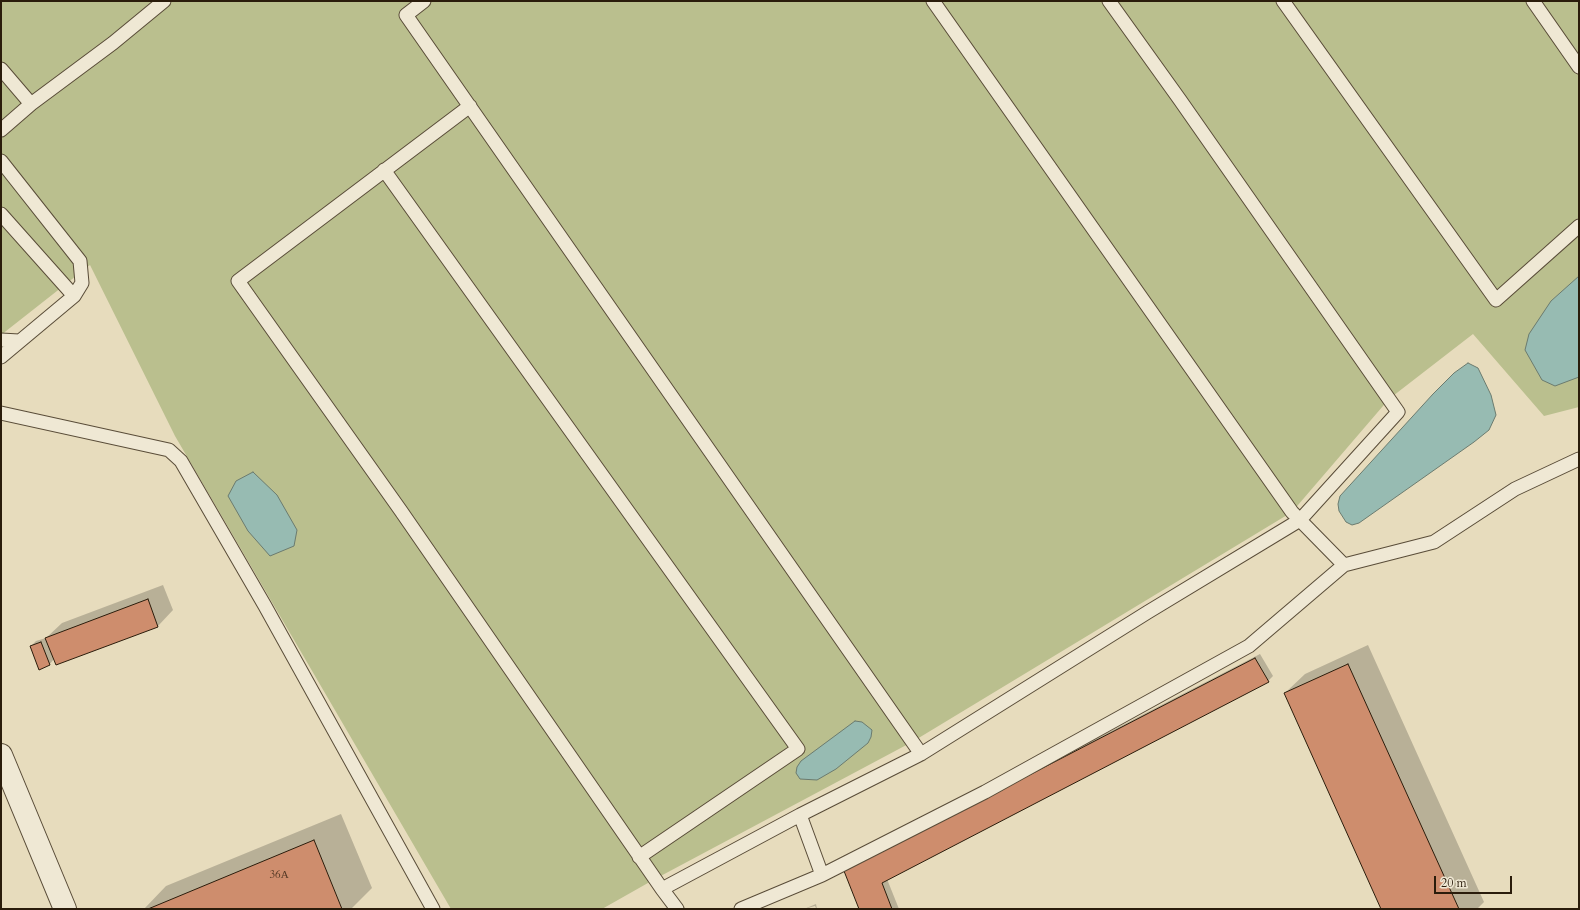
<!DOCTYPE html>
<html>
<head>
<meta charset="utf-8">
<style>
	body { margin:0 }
	#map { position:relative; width:1580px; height:910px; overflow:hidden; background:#e7dcbd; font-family:Cardo,serif }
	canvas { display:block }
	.frame { position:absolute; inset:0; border:2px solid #2a1c0b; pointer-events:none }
	.scale { position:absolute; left:1434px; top:876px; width:78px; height:18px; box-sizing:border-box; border:2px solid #2a1c0b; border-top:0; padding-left:5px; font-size:12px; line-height:14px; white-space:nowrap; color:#2a1c0b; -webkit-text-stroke:3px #efe8d4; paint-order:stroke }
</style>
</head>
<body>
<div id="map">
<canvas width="1580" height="910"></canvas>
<div class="frame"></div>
<div class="scale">20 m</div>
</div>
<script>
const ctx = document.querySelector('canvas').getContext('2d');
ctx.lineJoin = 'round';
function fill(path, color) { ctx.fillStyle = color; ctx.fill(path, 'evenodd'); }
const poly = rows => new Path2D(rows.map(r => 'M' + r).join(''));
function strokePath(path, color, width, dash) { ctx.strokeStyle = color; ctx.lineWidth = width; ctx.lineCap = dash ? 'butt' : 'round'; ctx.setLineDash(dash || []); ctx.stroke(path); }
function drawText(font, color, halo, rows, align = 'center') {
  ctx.font = font + ' Cardo,serif'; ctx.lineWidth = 3; ctx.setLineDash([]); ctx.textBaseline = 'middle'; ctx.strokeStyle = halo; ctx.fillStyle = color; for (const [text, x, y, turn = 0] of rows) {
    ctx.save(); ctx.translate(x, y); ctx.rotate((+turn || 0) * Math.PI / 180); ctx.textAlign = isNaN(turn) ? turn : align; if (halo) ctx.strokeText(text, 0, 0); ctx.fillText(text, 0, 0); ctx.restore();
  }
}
const green = poly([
	[1,1,1579,1,1579,407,1544,416,1473,334,1389,399,1292,512,912,742,655,879,602,909,451,909,175,436,90,265,1,335]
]);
const water = poly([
	[1579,276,1579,377,1555,386,1542,380,1525,350,1529,334,1551,301,1579,276],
	[1468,363,1478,368,1491,395,1496,415,1489,430,1474,442,1359,523,1352,525,1346,522,1339,511,1338,504,1340,496,1433,394,1454,373,1468,363],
	[253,472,277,495,297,530,294,546,270,556,248,531,228,496,236,481,253,472],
	[855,721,862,722,872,730,871,737,868,743,836,769,817,780,800,779,796,773,797,767,801,761,855,721]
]);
const shadow = poly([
	[163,585,173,610,158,626,56,664,54,659,49,665,31,646,36,641,46,638,62,623],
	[1368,645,1484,902,1477,909,1382,909,1285,693,1305,674],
	[1260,654,1273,676,1268,681,887,879,899,909,860,909,850,866],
	[341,814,372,888,351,909,144,909,166,886],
	[816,904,817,909,812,909,816,908,815,906,804,909]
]);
const building = poly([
	[148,599,158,627,56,665,45,638,148,599],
	[41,642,50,665,39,670,30,646,41,642],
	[1255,658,1269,682,882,883,892,909,859,909,844,871,1255,658],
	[1348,664,1459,909,1381,909,1284,693,1348,664],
	[314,840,342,909,148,909,314,840]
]);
const lane = poly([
	[424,1,406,15,921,754],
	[933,1,1292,512,1344,565],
	[1283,1,1496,300,1579,226],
	[1533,1,1579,67],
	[1,69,31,104],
	[470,106,238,281,401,511,662,889,800,815,921,754,1148,612,1300,520,1398,412,1180,100,1109,1],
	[1,130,31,104,113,43,164,1],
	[1,161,80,261,82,283,74,296,1,357],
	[384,170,798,749,639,857],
	[1,214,74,296],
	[1,340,19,341],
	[1,413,169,450,181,461,265,606,433,909],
	[800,815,822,875],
	[662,889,677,909],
	[741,909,822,875,985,792,1249,646,1344,565,1434,542,1515,489,1579,459]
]);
const street = poly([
	[1,755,65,909]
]);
const numberNames = [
	["36А",279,875]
];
fill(green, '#babf8e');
fill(water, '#97bbb2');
strokePath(water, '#6b7b6f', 1);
fill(shadow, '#0003');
fill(building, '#ce8d6d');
strokePath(building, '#2a1c0b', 1);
strokePath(lane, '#594c38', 15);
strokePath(street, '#594c38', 24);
strokePath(lane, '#efe8d4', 13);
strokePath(street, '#efe8d4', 22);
drawText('11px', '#533824', null, numberNames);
</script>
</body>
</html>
